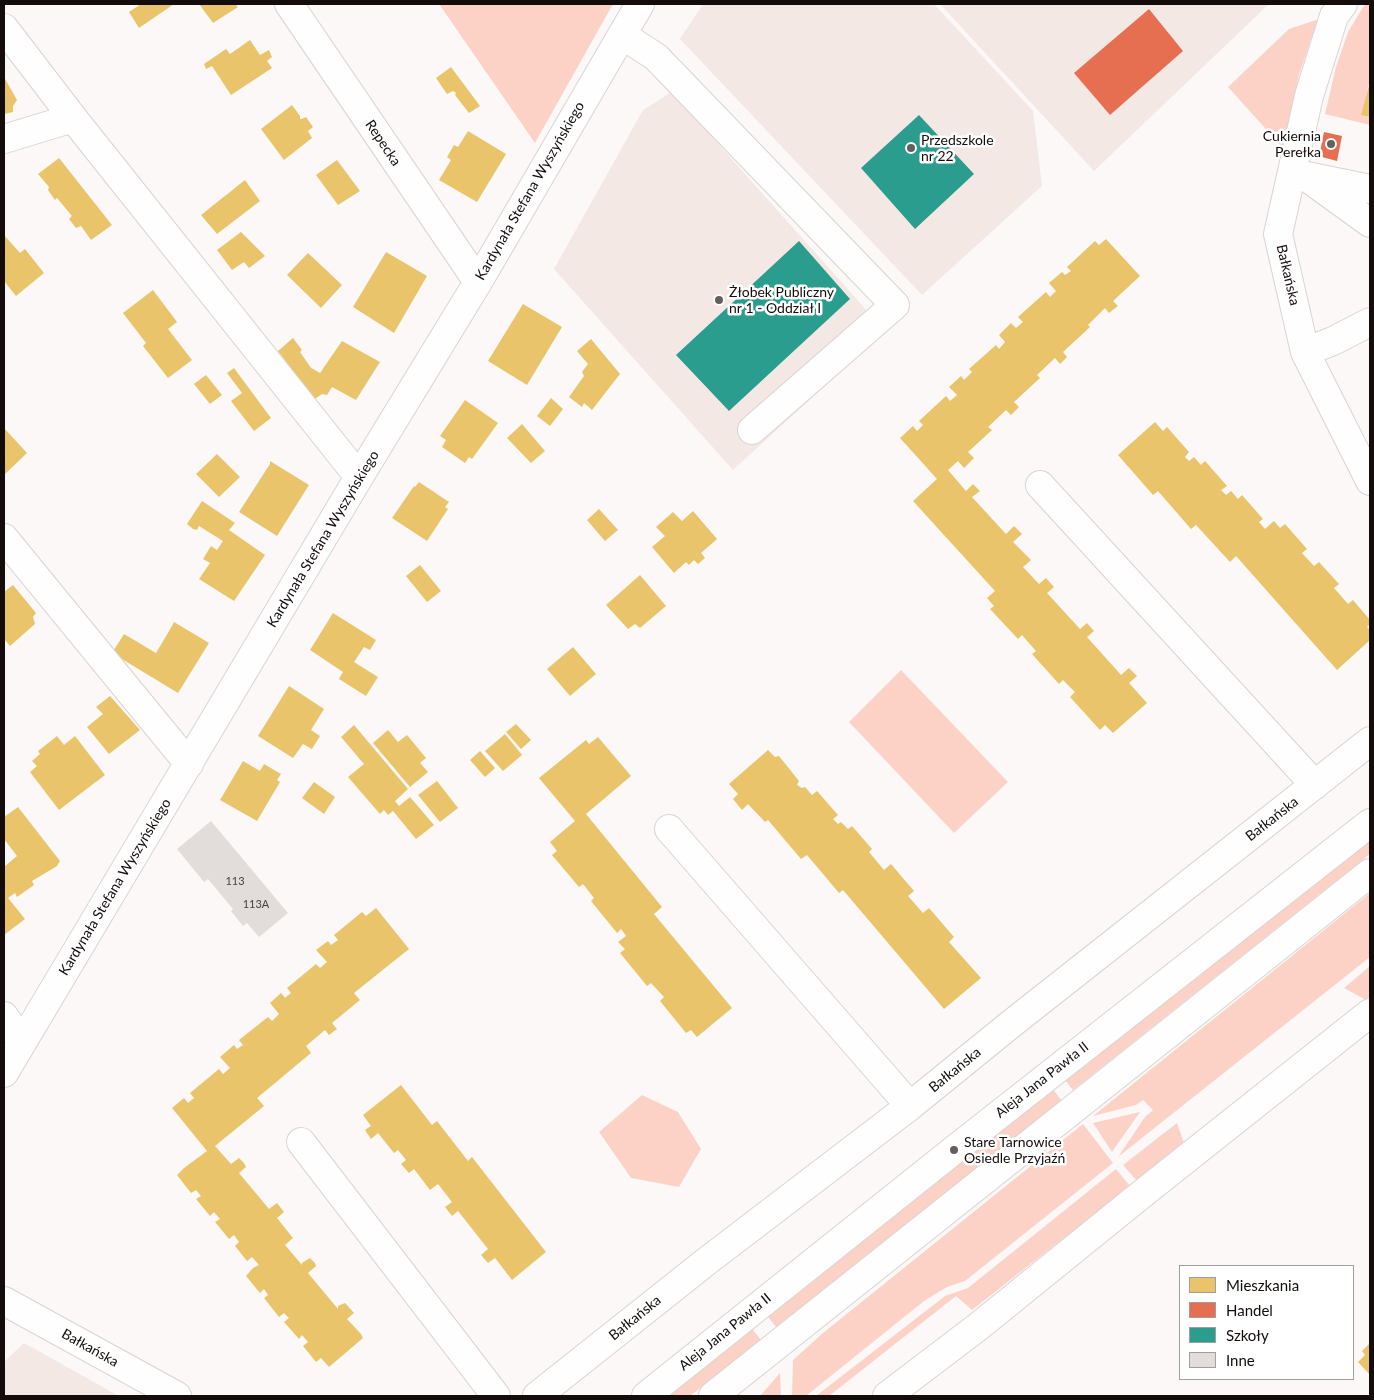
<!DOCTYPE html>
<html>
<head>
<meta charset="utf-8">
<style>
	body { margin:0 }
	#map { position:relative; width:1374px; height:1400px; overflow:hidden; background:#fbf8f7; font-family:Lato,sans-serif }
	canvas { display:block }
	.frame { position:absolute; inset:0; border:5px solid #130c0a; pointer-events:none }
	.legend { position:absolute; left:1179px; top:1265px; width:175px; height:115px; box-sizing:border-box; background:#fff; border:1px solid #a19e9d; margin:0; padding:6px 9px; list-style:none; font-size:15px; color:#130c0a }
	.legend li { display:flex; align-items:center; gap:10px; height:25px }
	.legend b { width:25px; border:1px solid #a19e9d }
</style>
</head>
<body>
<div id="map">
<canvas width="1374" height="1400"></canvas>
<div class="frame"></div>
<ul class="legend">
<li><b style="height:14px;background:#e9c46a"></b>Mieszkania</li>
<li><b style="height:14px;background:#e76f51"></b>Handel</li>
<li><b style="height:14px;background:#2a9d8f"></b>Szkoły</li>
<li><b style="height:14px;background:#e2dddb"></b>Inne</li>
</ul>
</div>
<script>
const ctx = document.querySelector('canvas').getContext('2d');
ctx.lineJoin = 'round';
function fill(path, color) { ctx.fillStyle = color; ctx.fill(path, 'evenodd'); }
const poly = rows => new Path2D(rows.map(r => 'M' + r).join(''));
function strokePath(path, color, width, dash) { ctx.strokeStyle = color; ctx.lineWidth = width; ctx.lineCap = dash ? 'butt' : 'round'; ctx.setLineDash(dash || []); ctx.stroke(path); }
function drawText(font, color, halo, rows, align = 'center') {
  ctx.font = font + ' Lato,sans-serif'; ctx.lineWidth = 5; ctx.setLineDash([]); ctx.textBaseline = 'middle'; ctx.strokeStyle = halo; ctx.fillStyle = color; for (const [text, x, y, turn = 0] of rows) {
    ctx.save(); ctx.translate(x, y); ctx.rotate((+turn || 0) * Math.PI / 180); ctx.textAlign = isNaN(turn) ? turn : align; if (halo) ctx.strokeText(text, 0, 0); ctx.fillText(text, 0, 0); ctx.restore();
  }
}
const built = poly([
	[703,4,934,4,1033,111,1042,186,922,295,680,39],
	[940,4,1269,4,1094,171],
	[672,92,885,331,733,470,554,269,643,110],
	[24,1343,119,1396,4,1396,4,1362]
]);
const green = poly([
	[439,4,613,4,535,143],
	[1365,4,1370,4,1370,79,1362,115,1370,117,1370,125,1325,114,1336,67,1348,32],
	[1319,19,1313,33,1299,75,1283,148,1228,87,1289,29],
	[901,670,1008,782,954,833,849,722],
	[1370,836,1370,854,1073,1090,1064,1079],
	[1370,893,1370,957,1118,1157,1145,1117,1153,1110,1143,1100,1136,1105,1093,1116],
	[1370,966,1370,996,1366,1000,1344,988],
	[1052,1088,1062,1101,776,1327,766,1314],
	[642,1095,678,1112,701,1149,679,1187,631,1178,599,1132],
	[1140,1112,1112,1152,1093,1123],
	[1177,1123,1184,1143,1137,1181,1123,1165],
	[1083,1124,1113,1163,965,1281,947,1287,924,1301,806,1396,792,1396,793,1360,823,1333],
	[1116,1169,1130,1186,972,1310,956,1296,829,1396,816,1396,945,1296,968,1288],
	[750,1326,761,1340,690,1396,661,1396],
	[780,1373,781,1396,760,1396]
]);
const homes = poly([
	[141,4,174,4,139,28,129,12],
	[199,4,235,4,238,7,213,23],
	[250,40,260,55,269,50,272,57,267,61,272,68,231,95,212,66,206,69,204,64,226,49,230,54],
	[451,67,480,106,469,113,455,95,456,93,453,91,447,94,436,78],
	[4,77,17,100,13,106,13,112,4,114],
	[1370,82,1370,117,1361,115],
	[292,105,300,116,300,119,302,119,306,117,313,127,308,131,312,138,284,160,261,129],
	[468,131,506,154,477,202,439,180,451,160,447,157,454,145,458,147],
	[59,158,112,225,91,240,81,226,76,228,69,219,72,216,57,198,55,200,48,190,49,187,38,174],
	[337,160,360,191,338,205,316,175],
	[245,180,260,201,217,234,201,215],
	[241,232,265,256,249,268,244,262,232,270,217,250],
	[4,235,20,253,25,249,44,273,16,296,4,281],
	[1106,239,1140,276,1113,301,1118,306,1109,313,1105,308,1088,325,1090,327,1063,352,1067,357,1060,364,1055,358,1037,375,1040,378,1014,402,1019,407,1011,415,1006,410,988,427,992,430,968,452,974,458,964,468,958,461,948,470,966,491,973,484,980,491,972,497,1006,534,1014,526,1022,534,1013,542,1031,560,1023,567,1039,584,1046,578,1054,587,1047,593,1080,629,1087,623,1094,631,1087,637,1121,675,1129,668,1137,676,1129,683,1147,703,1113,733,1105,725,1100,730,1070,697,1075,692,1063,680,1059,684,1032,654,1036,651,1022,635,1018,639,990,609,994,606,987,598,995,591,913,501,937,479,900,438,913,426,917,431,923,425,919,421,946,396,950,401,957,395,949,387,961,376,964,380,972,372,969,369,996,345,999,349,1005,342,999,335,1011,323,1016,328,1023,322,1018,317,1046,292,1050,297,1056,291,1049,283,1062,272,1065,275,1071,271,1067,267,1095,241,1099,245],
	[386,252,427,276,394,333,353,307],
	[308,253,342,285,321,308,287,275],
	[153,290,177,322,168,329,192,360,168,378,143,346,146,343,123,313],
	[523,304,562,327,527,385,488,361],
	[293,338,302,350,300,352,311,368,313,369,320,373,342,341,380,362,356,400,332,387,327,395,322,394,315,399,278,351],
	[591,339,620,374,592,410,584,403,582,407,569,397,584,376,582,372,588,364,577,351],
	[234,368,271,418,254,431,231,401,242,393,227,373],
	[206,375,222,395,210,404,194,384],
	[551,398,563,409,550,426,537,416],
	[465,400,498,423,472,459,469,457,465,463,442,447,446,440,440,436],
	[1155,422,1163,431,1167,427,1189,452,1185,457,1189,461,1194,457,1201,465,1205,461,1227,486,1221,490,1226,495,1231,491,1238,499,1242,495,1263,519,1259,522,1265,529,1274,521,1280,528,1285,524,1307,549,1302,553,1314,566,1319,562,1339,584,1334,588,1348,604,1353,600,1370,620,1370,624,1367,627,1370,630,1370,640,1337,670,1236,556,1230,562,1196,525,1191,529,1158,491,1153,495,1118,455],
	[522,424,545,451,531,463,507,438],
	[4,428,27,453,4,475],
	[217,454,240,477,219,497,196,474],
	[270,461,309,485,277,536,239,512,270,464],
	[419,482,449,502,445,507,448,509,427,541,392,518,414,486,415,487],
	[202,501,235,523,229,530,265,555,234,601,199,579,210,563,203,559,211,546,217,550,223,541,199,526,197,530,193,529,187,524],
	[599,509,618,530,605,541,587,520],
	[693,511,717,539,701,553,705,558,698,564,694,560,689,565,686,562,674,573,652,547,665,536,656,527,673,512,682,521],
	[420,565,441,591,427,602,406,576],
	[640,575,666,606,640,628,635,624,628,629,606,605],
	[13,585,36,613,33,617,35,624,10,646,4,639,4,592],
	[333,613,376,640,370,650,364,647,354,662,378,677,366,696,339,679,343,672,310,650],
	[174,622,209,643,178,693,112,653,124,634,156,653,172,626],
	[573,647,596,674,570,696,547,669],
	[289,686,324,709,311,730,320,736,312,749,303,744,293,758,258,736],
	[110,696,140,730,109,754,87,727,103,714,96,707],
	[516,724,531,740,521,749,506,732],
	[354,725,408,789,395,801,399,806,410,797,434,825,416,839,393,811,388,815,384,810,380,814,348,777,364,764,341,737],
	[388,730,398,742,407,735,426,758,420,763,428,772,410,787,373,743],
	[505,734,522,755,503,771,485,751],
	[57,736,64,745,75,736,105,775,59,810,30,772,37,766,32,761,40,754,38,751],
	[598,737,631,776,586,814,662,907,654,914,732,1008,697,1037,691,1030,686,1033,660,1001,664,997,651,983,647,986,620,953,625,949,618,942,626,936,621,929,617,933,591,901,594,898,583,884,579,887,552,855,557,851,550,842,575,821,539,778,586,740,589,744],
	[768,750,775,757,779,756,799,781,797,785,802,788,805,787,812,795,817,791,838,815,833,819,838,824,841,822,848,829,852,826,872,849,869,852,884,870,891,864,914,891,908,896,923,913,929,908,954,937,949,942,981,978,944,1009,843,890,839,893,807,855,801,859,768,820,765,822,748,804,742,810,733,799,738,794,729,784],
	[480,751,495,768,485,777,470,760],
	[243,761,260,771,264,764,281,774,277,780,280,782,257,821,220,800],
	[437,781,458,808,440,822,418,795],
	[314,782,335,797,324,814,302,798],
	[18,807,60,861,57,866,32,881,34,885,17,897,15,893,8,898,25,919,4,935,4,867,17,856,4,839,4,817],
	[376,908,409,949,354,993,360,1000,332,1023,337,1029,329,1035,325,1030,306,1046,311,1053,257,1098,264,1106,215,1146,231,1164,239,1158,244,1163,246,1167,239,1173,269,1209,277,1203,284,1212,277,1218,293,1238,285,1245,302,1265,302,1263,310,1258,315,1263,316,1266,308,1273,338,1309,338,1306,345,1303,354,1313,347,1319,361,1334,363,1338,329,1367,321,1358,316,1362,303,1346,308,1342,302,1335,299,1339,284,1322,289,1318,284,1313,279,1317,264,1298,268,1295,264,1289,260,1293,246,1276,253,1268,259,1265,252,1257,247,1261,235,1246,239,1242,234,1235,229,1239,215,1222,220,1219,214,1212,210,1216,196,1199,201,1196,196,1190,191,1193,177,1175,184,1168,207,1151,172,1108,184,1098,188,1103,194,1098,190,1093,219,1069,223,1074,230,1068,220,1057,234,1045,237,1049,243,1045,239,1040,268,1017,272,1021,279,1014,270,1003,281,993,285,998,291,993,287,988,316,964,320,968,327,962,316,950,328,941,331,945,338,940,334,935,362,912,366,916],
	[401,1085,432,1125,437,1121,468,1161,472,1157,546,1252,512,1280,495,1258,488,1263,481,1255,488,1249,458,1211,452,1216,445,1207,452,1202,438,1184,430,1190,414,1169,409,1173,401,1164,406,1160,398,1150,394,1153,378,1133,371,1139,365,1130,371,1126,363,1115],
	[1370,1343,1370,1375,1358,1362,1365,1355,1362,1351]
]);
const shops = poly([
	[1149,9,1183,51,1110,115,1074,73],
	[1324,132,1342,136,1337,161,1322,157,1323,153,1320,152]
]);
const schools = poly([
	[919,115,974,174,915,229,861,168],
	[799,241,850,299,729,411,676,355]
]);
const building = poly([
	[211,821,288,913,259,937,247,923,243,926,231,911,233,909,208,879,204,882,177,849]
]);
const minor = poly([
	[289,4,478,282],
	[1343,4,1334,16,1309,96,1278,234,1305,352,1370,481],
	[4,28,73,118,359,477],
	[622,35,656,57,895,305,752,430],
	[4,139,73,118],
	[1292,173,1370,189],
	[1312,181,1370,223],
	[1305,352,1333,341,1370,322],
	[1040,485,1315,785],
	[4,538,189,764],
	[669,829,910,1106],
	[4,1016,22,1042],
	[4,1073,359,477,478,282,640,4],
	[301,1142,496,1396],
	[4,1301,177,1396],
	[537,1396,707,1261,910,1106,1011,1024,1370,741],
	[646,1396,954,1150,1370,823],
	[713,1396,1370,873],
	[887,1396,979,1326,1142,1194,1370,1013]
]);
const markers = [
	[1331,144,5,"#645f5d"],
	[911,148,5,"#645f5d"],
	[719,300,5,"#645f5d"],
	[954,1150,5,"#645f5d"]
];
const numberNames = [
	["113",235,881],
	["113A",256,904]
];
const poiNames = [
	["Cukiernia",1321,136,"right"],
	["Perełka",1321,152,"right"],
	["Przedszkole",921,140],
	["nr 22",921,156],
	["Żłobek Publiczny",729,292],
	["nr 1 - Oddział I",729,308],
	["Stare Tarnowice",964,1142],
	["Osiedle Przyjaźń",964,1158]
];
const streetNames = [
	["Repecka",383,143,56],
	["Kardynała Stefana Wyszyńskiego",530,191,-60],
	["Bałkańska",1288,275,77],
	["Kardynała Stefana Wyszyńskiego",323,539,-59],
	["Bałkańska",1272,819,-38],
	["Kardynała Stefana Wyszyńskiego",115,887,-59],
	["Bałkańska",955,1070,-39],
	["Aleja Jana Pawła II",1042,1080,-38],
	["Bałkańska",635,1318,-39],
	["Aleja Jana Pawła II",725,1332,-39],
	["Bałkańska",90,1348,29]
];
fill(built, '#f4e8e5');
fill(green, '#fdd2c6');
fill(homes, '#e9c46a');
fill(shops, '#e76f51');
fill(schools, '#2a9d8f');
fill(building, '#e2dddb');
strokePath(minor, '#d9d4d2', 30);
strokePath(minor, '#fefefe', 28);
for (const [x, y, r, color] of markers) { const dot = new Path2D(); dot.arc(x, y, r, 0, 2 * Math.PI); ctx.fillStyle = color; ctx.fill(dot); strokePath(dot, '#fff', 2); }
drawText('11px', '#48413f', null, numberNames);
drawText('14px', '#130c0a', '#fff', poiNames, 'left');
drawText('14px', '#130c0a', '#fff', streetNames);
</script>
</body>
</html>
